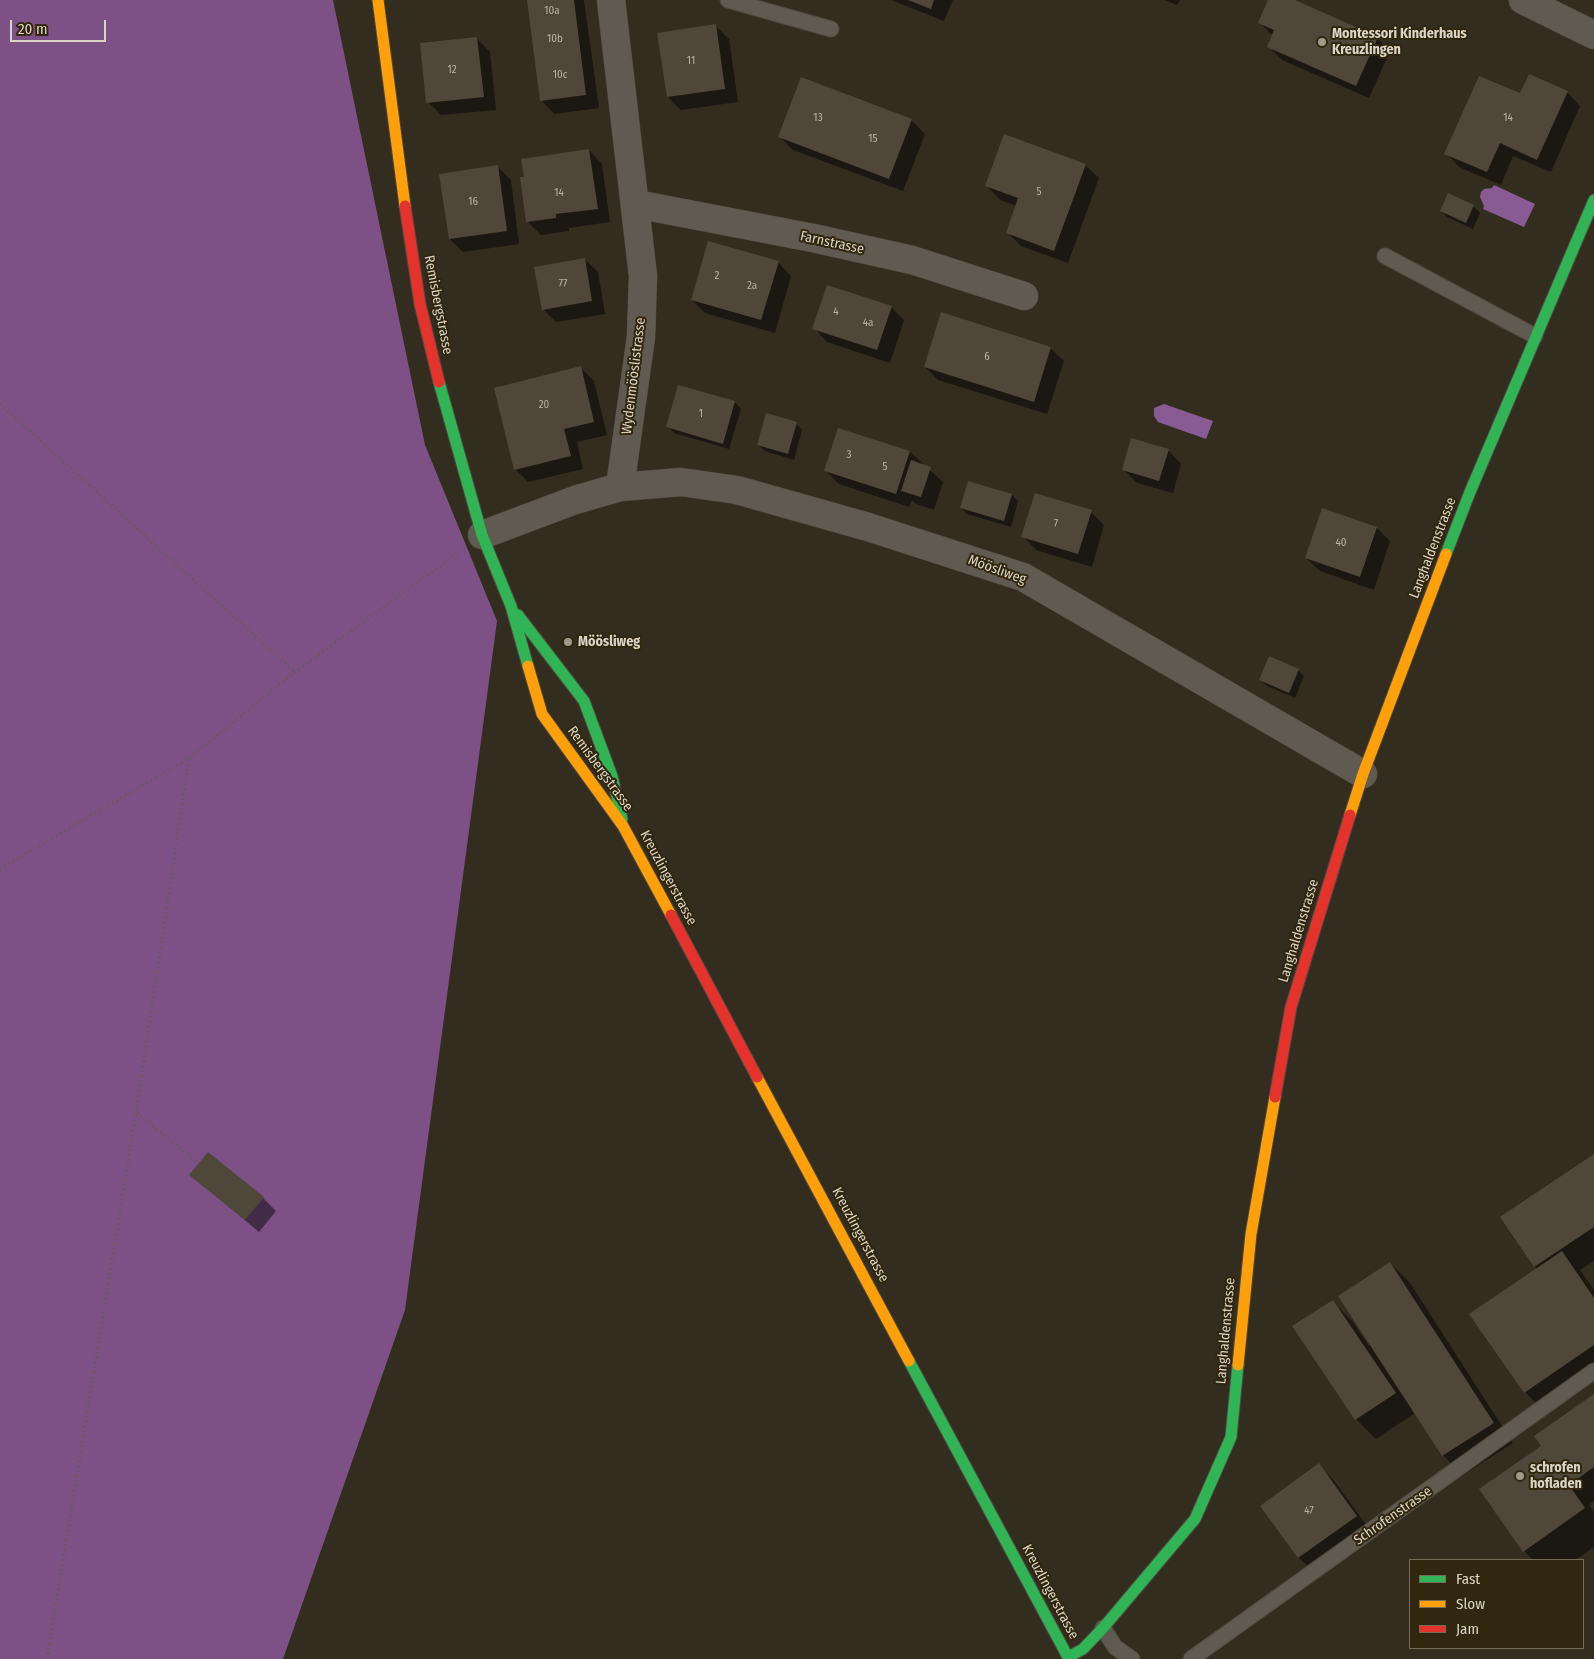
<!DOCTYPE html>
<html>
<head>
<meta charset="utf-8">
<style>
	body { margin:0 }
	#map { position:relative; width:1594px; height:1659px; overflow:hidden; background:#332d20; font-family:"Fira Sans Condensed",sans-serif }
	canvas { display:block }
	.legend { position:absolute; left:1409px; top:1559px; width:175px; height:90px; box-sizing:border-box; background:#31260e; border:1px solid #756c58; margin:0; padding:6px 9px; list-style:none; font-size:15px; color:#dbd4c6 }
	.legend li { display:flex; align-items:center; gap:10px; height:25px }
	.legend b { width:25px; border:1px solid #756c58 }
	.scale { position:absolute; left:10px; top:20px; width:96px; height:22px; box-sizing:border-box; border:2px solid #dbd4c6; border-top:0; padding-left:6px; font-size:15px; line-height:18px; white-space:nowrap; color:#dbd4c6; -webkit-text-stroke:4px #31260e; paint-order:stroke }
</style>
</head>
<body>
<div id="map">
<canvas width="1594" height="1659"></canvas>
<ul class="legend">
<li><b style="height:6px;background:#30b455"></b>Fast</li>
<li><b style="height:6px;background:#ff9f0a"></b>Slow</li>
<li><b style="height:6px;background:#e5322d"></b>Jam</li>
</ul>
<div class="scale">20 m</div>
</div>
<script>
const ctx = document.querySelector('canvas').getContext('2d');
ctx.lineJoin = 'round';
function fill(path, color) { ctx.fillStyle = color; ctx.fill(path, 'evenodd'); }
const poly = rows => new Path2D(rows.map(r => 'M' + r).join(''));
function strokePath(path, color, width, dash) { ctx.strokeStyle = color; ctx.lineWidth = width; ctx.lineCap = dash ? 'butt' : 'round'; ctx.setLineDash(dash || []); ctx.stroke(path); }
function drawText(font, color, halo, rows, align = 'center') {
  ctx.font = font + ' "Fira Sans Condensed",sans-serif'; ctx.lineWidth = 4; ctx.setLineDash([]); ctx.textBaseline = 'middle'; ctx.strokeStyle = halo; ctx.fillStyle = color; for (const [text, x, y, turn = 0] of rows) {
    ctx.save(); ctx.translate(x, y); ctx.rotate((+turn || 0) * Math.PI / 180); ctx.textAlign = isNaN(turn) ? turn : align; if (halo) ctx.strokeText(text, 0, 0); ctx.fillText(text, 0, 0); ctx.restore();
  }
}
const forest = poly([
	[0,0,333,0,425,445,497,621,405,1310,283,1659,0,1659]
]);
const water = poly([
	[1494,185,1535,204,1524,227,1483,209,1484,206,1480,197,1481,192,1484,189,1492,188],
	[1164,404,1213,421,1206,439,1158,422,1154,416,1154,408]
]);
const shadow = poly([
	[528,0,584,0,599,108,554,114,541,100],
	[891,0,953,0,944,21],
	[1165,0,1180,0,1177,5],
	[1270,0,1292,0,1377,38,1390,51,1369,98,1282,60,1268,46,1273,36,1260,23],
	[715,25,729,39,738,102,681,110,668,97],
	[477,39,490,52,496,110,441,115,428,102],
	[1567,92,1580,106,1551,172,1513,156,1501,185,1459,167,1446,153,1521,95],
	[911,120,925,134,903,191,793,150,780,137],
	[589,150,602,164,610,222,569,228,569,231,541,235,527,221],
	[1085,165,1099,178,1068,263,1021,246,1007,232,1017,206,1000,200,987,186],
	[497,166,511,180,519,244,463,252,450,239],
	[1473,206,1480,213,1473,229,1447,217,1441,211],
	[584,259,598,272,605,314,556,322,543,309],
	[778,262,791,276,775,333,705,313,692,300],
	[891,307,904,320,890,363,827,342,814,328],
	[1050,348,1064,361,1047,414,938,380,925,367],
	[581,368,594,381,607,435,577,442,583,469,528,482,515,469],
	[735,402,741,409,729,449,674,433,667,426],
	[796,423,802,430,794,460,765,451,758,445],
	[1168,450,1181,464,1173,493,1137,483,1124,470],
	[910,452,943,482,934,510,916,504,912,500,909,507,839,484,825,470],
	[969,482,1012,495,1018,501,1011,527,967,514,961,508],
	[1091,512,1104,525,1092,567,1036,550,1023,536],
	[1377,528,1390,541,1374,590,1320,571,1306,558],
	[1298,670,1304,676,1295,698,1267,686,1260,680],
	[1594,1156,1594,1261,1580,1270,1594,1290,1594,1379,1545,1412,1525,1392,1537,1269,1502,1217],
	[191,1175,263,1198,276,1211,259,1232],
	[1390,1263,1410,1283,1513,1443,1463,1475,1443,1455,1415,1413,1376,1439,1356,1419,1332,1301,1352,1321,1369,1346],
	[1594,1396,1594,1501,1589,1505,1594,1512,1594,1547,1575,1560,1533,1560,1524,1551,1543,1446],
	[1319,1465,1332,1478,1370,1530,1313,1571,1299,1558,1262,1506]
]);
const building = poly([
	[527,0,574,0,586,95,540,101],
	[908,0,934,0,931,9],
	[1268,0,1295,0,1378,37,1356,86,1267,47,1274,30,1258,23],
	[716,24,725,89,667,97,657,33],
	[477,37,484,97,426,103,420,43],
	[1529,74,1568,91,1537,160,1500,143,1487,172,1444,154,1479,76,1520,93],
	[801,77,912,119,889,179,778,137],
	[1004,134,1086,164,1054,251,1006,233,1018,198,985,186],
	[589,149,598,209,556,214,556,218,526,222,520,177,524,177,521,159],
	[498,165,507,231,449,239,439,174],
	[1448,193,1474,205,1466,223,1440,211],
	[708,241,779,261,761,320,691,300],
	[585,258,592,301,542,310,534,267],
	[827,285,892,306,877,350,812,329],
	[941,312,1051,347,1034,402,924,367],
	[581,366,594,422,564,429,571,456,514,470,494,388],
	[678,385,735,401,723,444,666,427],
	[766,413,797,422,788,454,757,445],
	[838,428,910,451,896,494,824,471],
	[1131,438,1169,449,1159,481,1122,470],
	[911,460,931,467,921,497,901,491],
	[968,481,1012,494,1004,521,960,508],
	[1035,493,1092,510,1078,554,1021,537],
	[1322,508,1377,527,1360,577,1305,558],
	[1269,656,1299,669,1289,693,1259,680],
	[208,1152,264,1197,245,1220,189,1175],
	[1594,1154,1594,1227,1534,1267,1500,1217],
	[1562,1251,1594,1298,1594,1345,1524,1393,1469,1314],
	[1390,1262,1494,1423,1442,1456,1338,1296],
	[1333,1300,1396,1393,1355,1420,1292,1326],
	[1594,1394,1594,1467,1569,1485,1585,1508,1523,1552,1479,1489,1541,1446,1534,1436],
	[1319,1463,1357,1516,1298,1558,1260,1506]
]);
const path = poly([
	[0,404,295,672],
	[0,869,189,758,295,672,458,553],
	[137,1113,196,1161],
	[47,1659,136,1113,189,758]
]);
const lane = poly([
	[728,0,831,29],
	[1385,256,1535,336],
	[1103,1628,1115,1647,1132,1659],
	[1191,1659,1594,1371]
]);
const street = poly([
	[611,0,643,276,641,337,620,487],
	[1523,0,1594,35],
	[636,204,813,238,912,260,1024,296],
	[482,535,575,500,620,487,681,482,737,490,868,527,1023,577,1363,774]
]);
const fast = poly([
	[439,382,482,535,511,606,528,666],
	[1446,554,1470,492,1594,200],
	[518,615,584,701,612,776,622,819],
	[909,1361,1069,1659],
	[1068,1657,1083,1649,1103,1628,1195,1519,1231,1437,1238,1365]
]);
const slow = poly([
	[378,0,405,206],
	[528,666,542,714,623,826,671,915],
	[1350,815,1363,774,1446,554],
	[757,1077,909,1361],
	[1238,1365,1251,1234,1275,1097]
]);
const jam = poly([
	[405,206,420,304,439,382],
	[671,915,757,1077],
	[1275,1097,1291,1007,1350,815]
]);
const markers = [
	[1322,42,5,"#a09a8c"],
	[568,642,5,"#a09a8c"],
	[1520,1476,5,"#a09a8c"]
];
const numberNames = [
	["10a",552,11],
	["10b",555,39],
	["11",691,61],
	["12",452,70],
	["10c",560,75],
	["13",818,118],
	["14",1508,118],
	["15",873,139],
	["5",1039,192],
	["14",559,193],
	["16",473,202],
	["2",717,276],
	["77",563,284],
	["2a",752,286],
	["4",836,312],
	["4a",868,323],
	["6",987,357],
	["20",544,405],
	["1",701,414],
	["3",849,455],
	["5",885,467],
	["7",1056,524],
	["40",1341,543],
	["47",1309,1511]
];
const poiNames = [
	["Montessori Kinderhaus",1332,34],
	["Kreuzlingen",1332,50],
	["Möösliweg",578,642],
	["schrofen",1530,1468],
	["hofladen",1530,1484]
];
const streetNames = [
	["Farnstrasse",832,243,12],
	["Remisbergstrasse",438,305,79],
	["Wydenmööslistrasse",634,376,-83],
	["Langhaldenstrasse",1433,548,-69],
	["Möösliweg",997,570,20],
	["Remisbergstrasse",600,769,54],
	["Kreuzlingerstrasse",668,878,62],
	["Langhaldenstrasse",1299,931,-73],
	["Kreuzlingerstrasse",860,1235,62],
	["Langhaldenstrasse",1226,1331,-85],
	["Schrofenstrasse",1393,1516,-35],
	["Kreuzlingerstrasse",1050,1592,62]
];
fill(forest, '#7d5185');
fill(water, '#895b94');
fill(shadow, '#0007');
fill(building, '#4f483a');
strokePath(lane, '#504a3f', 17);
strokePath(street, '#504a3f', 29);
strokePath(fast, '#504a3f', 13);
strokePath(slow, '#504a3f', 13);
strokePath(jam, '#504a3f', 13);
strokePath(path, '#615d54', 3, [1, 4]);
strokePath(lane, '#605b51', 15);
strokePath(street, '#605b51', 28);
strokePath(fast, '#30b455', 11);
strokePath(slow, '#ff9f0a', 11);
strokePath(jam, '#e5322d', 11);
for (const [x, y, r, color] of markers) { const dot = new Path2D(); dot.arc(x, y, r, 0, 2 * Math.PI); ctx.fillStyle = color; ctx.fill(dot); strokePath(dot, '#31260e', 2); }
drawText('11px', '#b8b1a3', null, numberNames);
drawText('bold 14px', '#dbd4c6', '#31260e', poiNames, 'left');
drawText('14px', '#dbd4c6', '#31260e', streetNames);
</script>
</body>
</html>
